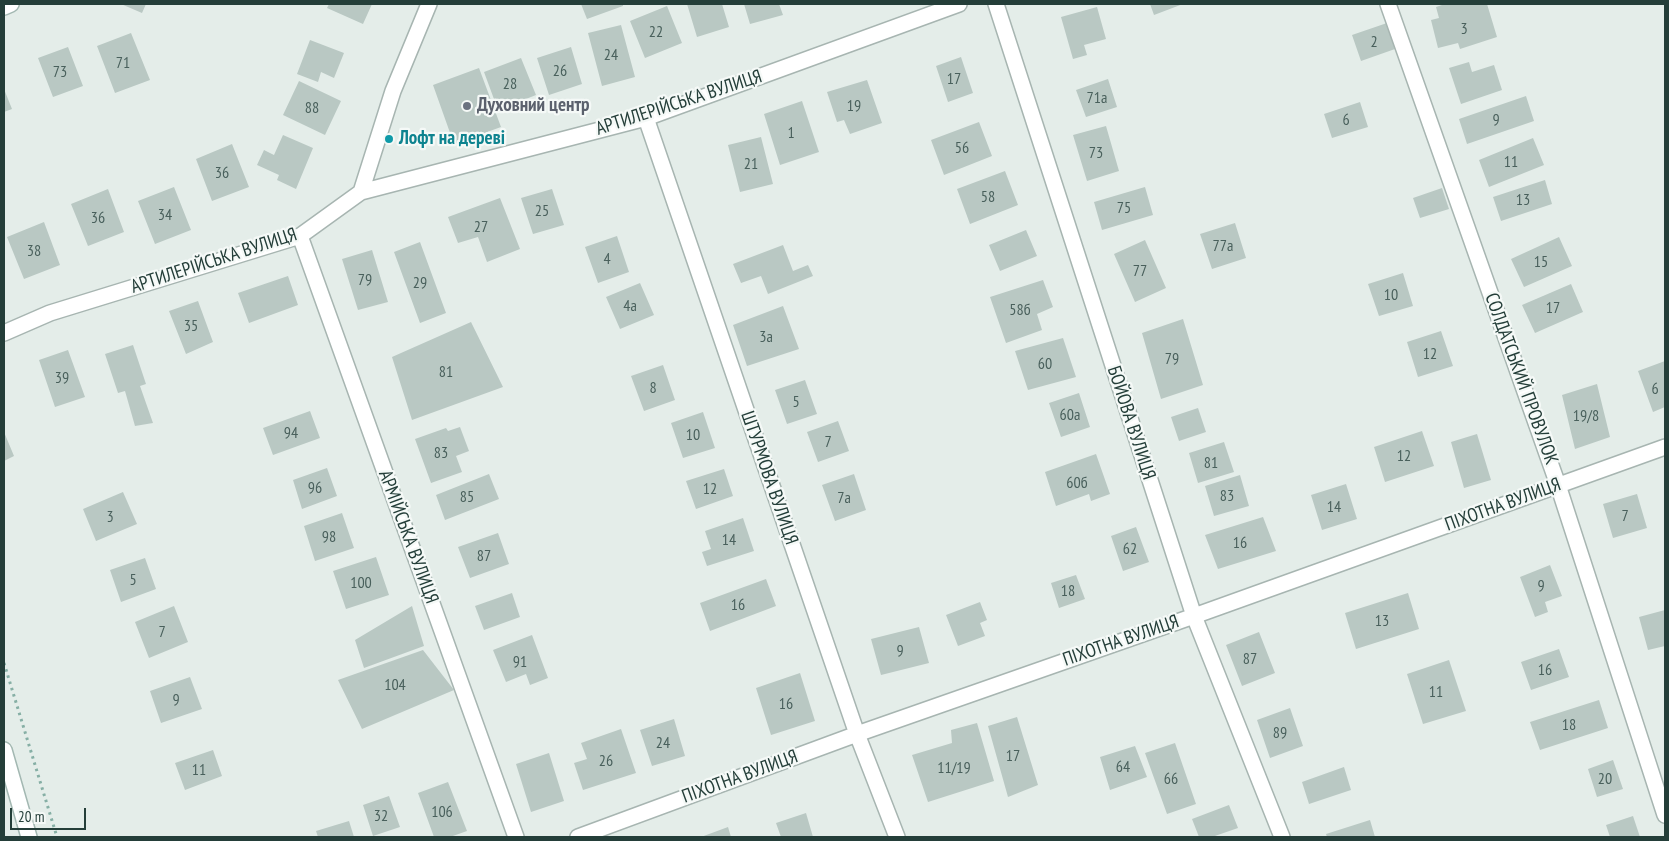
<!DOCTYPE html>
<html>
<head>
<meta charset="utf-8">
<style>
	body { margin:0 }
	#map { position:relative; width:1669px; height:841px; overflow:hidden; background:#e4ede9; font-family:"PT Sans Narrow",sans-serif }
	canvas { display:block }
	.frame { position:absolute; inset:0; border:5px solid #243e39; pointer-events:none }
	.scale { position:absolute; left:10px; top:808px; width:76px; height:22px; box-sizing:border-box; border:2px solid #243e39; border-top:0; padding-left:6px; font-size:15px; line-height:18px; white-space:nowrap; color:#243e39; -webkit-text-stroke:4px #f5f9f7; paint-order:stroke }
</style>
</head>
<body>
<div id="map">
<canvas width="1669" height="841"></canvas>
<div class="frame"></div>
<div class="scale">20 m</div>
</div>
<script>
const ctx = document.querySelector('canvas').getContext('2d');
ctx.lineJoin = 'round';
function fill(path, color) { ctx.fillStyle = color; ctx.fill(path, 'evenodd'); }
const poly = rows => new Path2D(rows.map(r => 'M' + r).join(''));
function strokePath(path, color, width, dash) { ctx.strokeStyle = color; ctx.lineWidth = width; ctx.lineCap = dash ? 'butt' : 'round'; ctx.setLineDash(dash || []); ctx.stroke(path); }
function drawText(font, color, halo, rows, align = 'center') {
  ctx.font = font + ' "PT Sans Narrow",sans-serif'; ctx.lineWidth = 4.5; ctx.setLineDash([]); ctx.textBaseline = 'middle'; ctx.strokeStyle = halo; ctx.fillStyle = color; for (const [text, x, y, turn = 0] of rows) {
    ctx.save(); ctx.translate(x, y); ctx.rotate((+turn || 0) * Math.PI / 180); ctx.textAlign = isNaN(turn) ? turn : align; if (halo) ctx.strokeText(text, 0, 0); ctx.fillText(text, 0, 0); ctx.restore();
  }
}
const building = poly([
	[121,4,146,4,142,13],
	[329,4,372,4,363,24,327,8],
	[581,4,623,4,623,6,587,19],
	[687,4,722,4,729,27,697,37],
	[744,4,779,4,783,15,750,24],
	[1150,4,1183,4,1154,15],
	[1445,4,1487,4,1497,37,1460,49,1458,43,1438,48,1431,20,1439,18,1436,7],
	[667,6,682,43,645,58,630,21],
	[1097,7,1106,39,1084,45,1087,55,1073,59,1061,17],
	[1387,23,1395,49,1361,61,1352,35],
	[621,25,635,77,602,86,588,33],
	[131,33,150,80,115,93,97,46],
	[310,40,344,53,334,78,321,72,318,82,297,74],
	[68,47,83,86,53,97,38,58],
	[571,47,582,84,549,95,537,58],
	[961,57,973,93,948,102,936,66],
	[521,58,536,95,498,110,484,72],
	[1469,62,1472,72,1494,65,1502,90,1461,104,1449,68],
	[479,68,501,127,454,144,433,85],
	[1108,79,1117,107,1086,117,1076,90],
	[867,80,882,123,850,134,844,120,837,122,827,92],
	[299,81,341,101,325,135,283,115],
	[4,89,12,109,4,112],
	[1526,96,1534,121,1467,144,1459,119],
	[802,101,819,152,780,165,764,114],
	[1360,102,1368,127,1332,138,1324,114],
	[979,122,992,156,944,175,931,140],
	[1106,126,1119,171,1087,181,1073,135],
	[283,135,313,148,296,189,277,180,279,175,257,165,264,150,274,155],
	[761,137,773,184,740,192,728,145],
	[1533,138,1544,165,1489,187,1479,160],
	[232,144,249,187,212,201,196,159],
	[1005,171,1018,205,970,224,957,189],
	[1545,180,1552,204,1501,221,1493,197],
	[174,187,191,230,155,244,138,201],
	[1145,187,1153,215,1102,230,1094,202],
	[1442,188,1449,209,1420,218,1413,198],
	[108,189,124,232,88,246,71,204],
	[552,189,564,225,533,234,521,198],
	[500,198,520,249,487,262,478,237,458,243,448,217],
	[44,222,60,265,24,279,7,237],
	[1235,223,1246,258,1212,269,1200,234],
	[1026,230,1037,256,1000,271,989,245],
	[617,236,629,272,598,283,585,247],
	[1559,237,1572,266,1524,287,1511,259],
	[1145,240,1166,288,1135,302,1114,254],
	[420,242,446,313,420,323,394,252],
	[783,245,793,271,808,265,813,276,768,294,761,276,741,283,733,264],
	[372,250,388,302,358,310,342,259],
	[1403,273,1413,306,1379,316,1368,284],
	[288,276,298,305,249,323,238,293],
	[1043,280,1053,307,1037,314,1042,330,1006,343,990,297],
	[640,283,654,315,620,329,606,297],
	[1571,284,1583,312,1535,333,1522,305],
	[198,301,213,342,186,354,169,311],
	[783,306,799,349,747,366,733,325],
	[1183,319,1203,385,1161,399,1142,333],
	[471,322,503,387,412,420,392,357],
	[1441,331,1453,366,1418,377,1407,342],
	[1063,338,1076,377,1028,390,1015,351],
	[133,345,146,384,140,386,153,423,135,426,125,391,118,393,105,354],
	[68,350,85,397,55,407,39,360],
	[1665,361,1665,407,1653,412,1638,371],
	[663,365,675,400,644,411,631,376],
	[805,380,817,414,787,424,775,390],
	[1597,384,1610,437,1575,449,1562,395],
	[1079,393,1090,427,1061,437,1049,403],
	[1198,408,1206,432,1179,441,1171,417],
	[310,411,320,438,273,455,263,428],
	[703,412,715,448,683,458,671,423],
	[838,421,849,451,818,462,807,432],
	[460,427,469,451,456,456,462,472,431,483,415,439,446,428,448,431],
	[1422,431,1434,466,1385,482,1374,447],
	[4,432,14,456,4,461],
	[1477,434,1491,480,1464,488,1451,442],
	[1224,442,1234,472,1198,483,1189,453],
	[1096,454,1110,494,1091,501,1089,494,1056,506,1045,472],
	[327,468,337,496,302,509,293,480],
	[724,469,733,496,696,509,686,481],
	[489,474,499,499,445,520,436,495],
	[854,474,866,510,835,521,822,485],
	[1240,475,1249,506,1214,516,1205,486],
	[1346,484,1357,519,1322,530,1311,495],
	[123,492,137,524,96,541,83,509],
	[1637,494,1647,528,1613,538,1603,504],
	[342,513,354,548,315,561,304,526],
	[1263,517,1276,551,1218,569,1205,535],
	[743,518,754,551,707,566,702,552,711,549,705,531],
	[1136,527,1149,562,1123,571,1111,536],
	[498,533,509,564,470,578,458,547],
	[376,557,389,595,346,609,333,571],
	[145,558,156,589,121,602,110,570],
	[1550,565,1562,596,1545,602,1548,612,1535,617,1520,577],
	[1076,575,1085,599,1059,608,1051,583],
	[766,579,776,606,710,631,700,603],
	[512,593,520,617,484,630,475,606],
	[1408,593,1419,629,1356,649,1345,613],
	[980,602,987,620,980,623,985,636,958,646,946,615],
	[174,606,188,642,149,658,135,622],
	[412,606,424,646,364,668,355,640],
	[1665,610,1665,646,1648,650,1639,617],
	[919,627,929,663,881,675,871,639],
	[1259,632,1275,673,1242,686,1226,645],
	[532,635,548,678,530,685,526,674,506,682,493,650],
	[1559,649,1569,677,1531,690,1521,662],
	[423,650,454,690,362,729,338,680],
	[1449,660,1466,711,1423,724,1407,674],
	[800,673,815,721,771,735,756,688],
	[190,677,202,709,161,723,150,691],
	[1599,700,1608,728,1540,750,1530,722],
	[1290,708,1303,746,1270,758,1257,720],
	[1017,717,1038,785,1008,797,988,726],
	[674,719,685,756,652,766,640,730],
	[977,723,994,781,928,802,912,755,952,743,951,730],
	[621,729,636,773,583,790,574,763,587,759,581,743],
	[1175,743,1196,804,1167,814,1145,753],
	[1135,746,1147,777,1110,790,1100,757],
	[213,750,222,776,185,790,175,763],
	[549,753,564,801,531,812,516,764],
	[1613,760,1623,789,1597,797,1588,769],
	[1344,767,1351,790,1309,804,1302,782],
	[448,782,467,831,450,837,434,837,418,793],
	[389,796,400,827,373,836,363,805],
	[1229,805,1238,828,1212,837,1199,837,1192,819],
	[806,813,813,837,781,837,776,823],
	[1633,816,1640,837,1610,837,1606,825],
	[1370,820,1375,837,1327,837,1326,834],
	[349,821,354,837,318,837,316,831],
	[728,827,731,837,701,837]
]);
const path = poly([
	[4,663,57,837]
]);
const street = poly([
	[996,4,1194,616,1282,837],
	[1388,4,1558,485,1665,815],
	[646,118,857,734,897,837],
	[361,192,393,91,429,4],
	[300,236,516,837],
	[4,333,50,313,300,236,361,192,646,118,959,4],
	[578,837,857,734,1194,616,1665,447]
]);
const secondary = poly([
	[4,7,11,4],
	[4,750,29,837]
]);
const markers = [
	[467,106,5,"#6b7280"],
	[389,139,5,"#0f9aa8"]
];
const numberNames = [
	["3",1464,29],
	["22",656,32],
	["2",1374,42],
	["24",611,55],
	["71",123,63],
	["26",560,71],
	["73",60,72],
	["17",954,79],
	["28",510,84],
	["71а",1097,98],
	["19",854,106],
	["88",312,108],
	["6",1346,120],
	["9",1496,120],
	["1",791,133],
	["56",962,148],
	["73",1096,153],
	["11",1511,162],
	["21",751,164],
	["36",222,173],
	["58",988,197],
	["13",1523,200],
	["75",1124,208],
	["25",542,211],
	["34",165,215],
	["36",98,218],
	["27",481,227],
	["77а",1223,246],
	["38",34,251],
	["4",607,259],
	["15",1541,262],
	["77",1140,271],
	["79",365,280],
	["29",420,283],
	["10",1391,295],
	["4а",630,306],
	["17",1553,308],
	["58б",1020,310],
	["35",191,326],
	["3а",766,337],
	["12",1430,354],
	["79",1172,359],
	["60",1045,364],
	["81",446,372],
	["39",62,378],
	["8",653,388],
	["6",1655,389],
	["5",796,402],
	["60а",1070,415],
	["19/8",1586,416],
	["94",291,433],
	["10",693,435],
	["7",828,442],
	["83",441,453],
	["12",1404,456],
	["81",1211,463],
	["60б",1077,483],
	["96",315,488],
	["12",710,489],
	["83",1227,496],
	["85",467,497],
	["7а",844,498],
	["14",1334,507],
	["7",1625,516],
	["3",110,517],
	["98",329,537],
	["14",729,540],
	["16",1240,543],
	["62",1130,549],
	["87",484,556],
	["5",133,580],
	["100",361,583],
	["9",1541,586],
	["18",1068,591],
	["16",738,605],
	["13",1382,621],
	["7",162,632],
	["9",900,651],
	["87",1250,659],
	["91",520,662],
	["16",1545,670],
	["104",395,685],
	["11",1436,692],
	["9",176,700],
	["16",786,704],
	["18",1569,725],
	["89",1280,733],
	["24",663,743],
	["17",1013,756],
	["26",606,761],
	["64",1123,767],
	["11/19",954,768],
	["11",199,770],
	["66",1171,779],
	["20",1605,779],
	["106",442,812],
	["32",381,816]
];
const streetNames = [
	["АРТИЛЕРІЙСЬКА ВУЛИЦЯ",679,103,-18],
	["АРТИЛЕРІЙСЬКА ВУЛИЦЯ",214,261,-18],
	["СОЛДАТСЬКИЙ ПРОВУЛОК",1521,379,70],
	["БОЙОВА ВУЛИЦЯ",1131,423,72],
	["ШТУРМОВА ВУЛИЦЯ",769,478,71],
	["ПІХОТНА ВУЛИЦЯ",1503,505,-20],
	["АРМІЙСЬКА ВУЛИЦЯ",408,537,70],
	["ПІХОТНА ВУЛИЦЯ",1121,641,-19],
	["ПІХОТНА ВУЛИЦЯ",740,777,-20]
];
const worshipNames = [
	["Духовний центр",477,106]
];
const cultureNames = [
	["Лофт на дереві",399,139]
];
fill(building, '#b9c8c3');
strokePath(street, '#a7b5b1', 18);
strokePath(secondary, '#a3b8b2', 18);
strokePath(path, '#86afa5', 3, [2.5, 4]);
strokePath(street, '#fff', 15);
strokePath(secondary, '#fff', 15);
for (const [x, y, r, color] of markers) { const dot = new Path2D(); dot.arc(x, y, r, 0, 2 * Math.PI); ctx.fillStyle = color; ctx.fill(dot); strokePath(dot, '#f5f9f7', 2); }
drawText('16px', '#49605c', null, numberNames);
drawText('19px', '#243e39', '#f5f9f7', streetNames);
drawText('bold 19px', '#5b616d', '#f5f9f7', worshipNames, 'left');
drawText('bold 19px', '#0d838f', '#f5f9f7', cultureNames, 'left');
</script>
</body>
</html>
